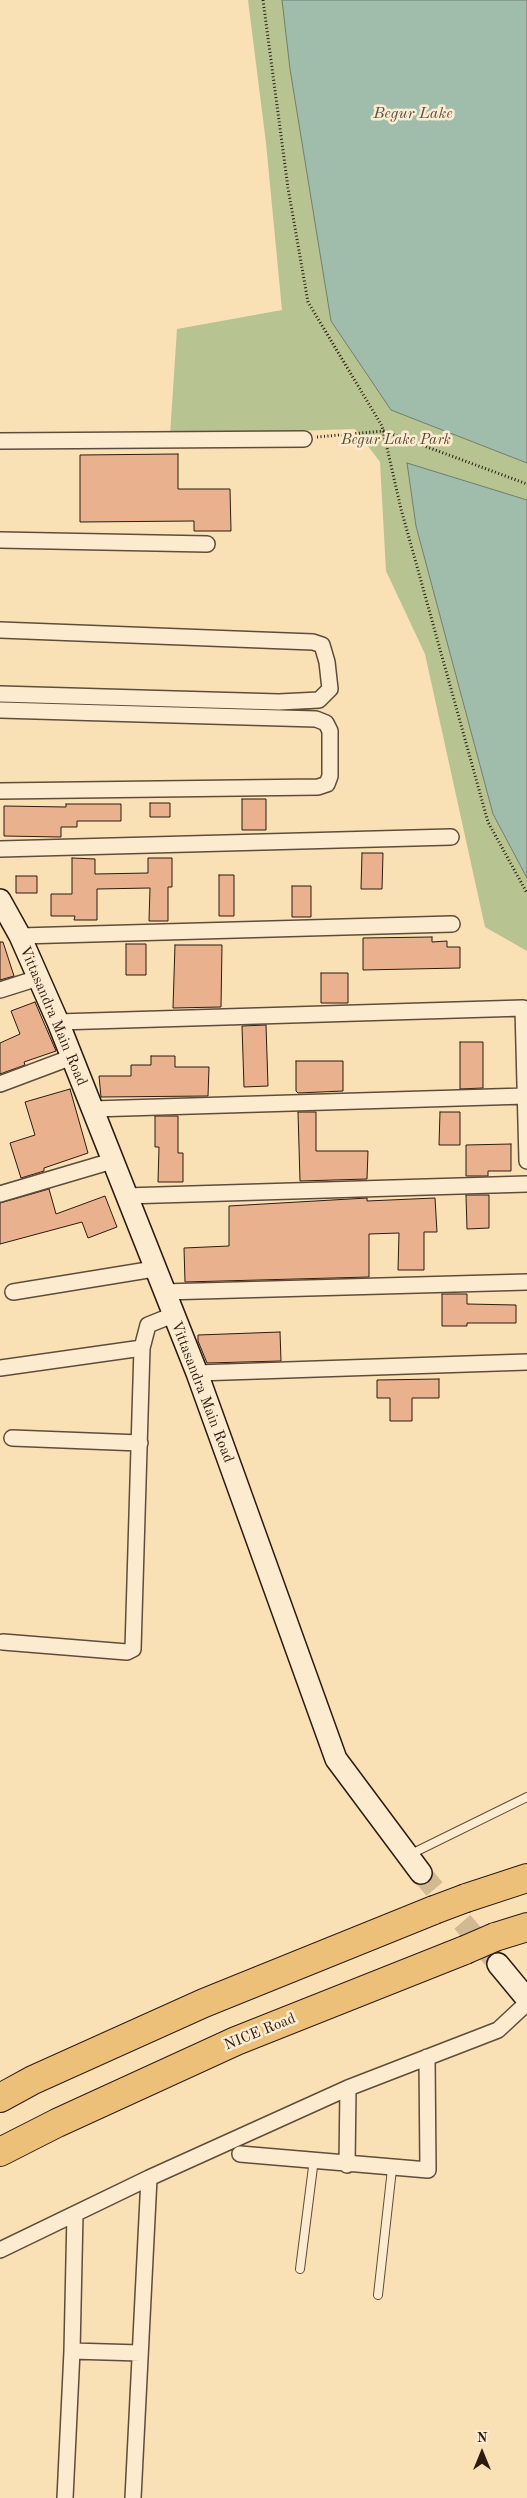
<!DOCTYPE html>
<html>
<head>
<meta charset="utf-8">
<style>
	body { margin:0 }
	#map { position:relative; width:527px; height:2498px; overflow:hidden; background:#fae0b5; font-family:"Old Standard TT",serif }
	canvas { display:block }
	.north { position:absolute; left:457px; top:2428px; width:50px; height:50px; -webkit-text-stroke:4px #fcebcf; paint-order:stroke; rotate:0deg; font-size:14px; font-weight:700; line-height:20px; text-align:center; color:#2b1c12 }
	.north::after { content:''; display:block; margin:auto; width:18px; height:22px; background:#2b1c12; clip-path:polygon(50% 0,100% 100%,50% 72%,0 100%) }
</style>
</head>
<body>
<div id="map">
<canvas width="527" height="2498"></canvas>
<div class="north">N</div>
</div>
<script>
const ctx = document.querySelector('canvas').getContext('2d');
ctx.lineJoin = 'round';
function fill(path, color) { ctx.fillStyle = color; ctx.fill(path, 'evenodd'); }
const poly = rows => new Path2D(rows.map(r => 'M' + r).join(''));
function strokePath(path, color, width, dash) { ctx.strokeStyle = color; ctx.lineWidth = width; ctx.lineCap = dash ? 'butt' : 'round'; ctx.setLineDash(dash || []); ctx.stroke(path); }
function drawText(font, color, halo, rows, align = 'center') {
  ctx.font = font + ' "Old Standard TT",serif'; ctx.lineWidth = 5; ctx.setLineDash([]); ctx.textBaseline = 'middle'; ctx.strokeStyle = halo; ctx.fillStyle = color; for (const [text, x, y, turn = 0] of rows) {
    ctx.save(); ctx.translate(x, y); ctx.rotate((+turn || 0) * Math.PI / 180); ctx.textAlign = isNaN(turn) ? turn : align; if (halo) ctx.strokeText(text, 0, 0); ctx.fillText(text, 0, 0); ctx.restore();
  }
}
const green = poly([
	[248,0,282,0,290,69,331,321,391,410,527,463,527,500,407,464,416,526,493,814,527,878,527,951,485,927,425,654,386,571,380,462,355,429,170,435,177,329,282,310,266,143]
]);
const water = poly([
	[282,0,527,0,527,463,391,410,331,321,290,69,282,0],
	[407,463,527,500,527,878,493,814,416,526,407,463]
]);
const building = poly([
	[178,454,178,489,230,489,231,531,194,531,194,521,80,522,80,455,178,454],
	[242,799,266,799,266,830,242,830,242,799],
	[150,803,170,803,170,817,150,817,150,803],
	[66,804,121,804,121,821,77,821,77,827,61,827,61,837,4,836,4,806,66,807,66,804],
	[362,853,383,853,382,889,361,889,362,853],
	[72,858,95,859,95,874,148,873,148,858,172,858,172,887,168,887,168,921,149,921,150,888,97,889,97,920,74,920,75,916,51,916,51,894,72,894,72,858],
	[219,875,234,875,234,916,219,916,219,875],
	[16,876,37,876,37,893,16,893,16,876],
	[292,886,311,886,311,917,292,917,292,886],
	[432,937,432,942,447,941,447,947,460,947,460,968,363,970,363,938,432,937],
	[0,942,3,942,14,976,0,980,0,942],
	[126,944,146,944,146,975,126,975,126,944],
	[175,945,222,945,221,1007,173,1008,175,945],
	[321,973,348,973,348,1003,321,1003,321,973],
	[35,1002,56,1051,24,1062,25,1065,0,1074,0,1043,20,1034,11,1011,35,1002],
	[266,1025,268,1086,244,1087,242,1026,266,1025],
	[460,1042,483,1042,483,1088,460,1089,460,1042],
	[151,1056,175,1056,175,1067,209,1067,208,1096,101,1097,99,1076,131,1076,131,1065,151,1065,151,1056],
	[296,1061,343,1061,343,1091,298,1093,296,1091,296,1061],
	[70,1089,88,1153,44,1168,44,1171,21,1178,10,1143,35,1135,25,1102,70,1089],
	[298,1112,316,1112,316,1151,368,1151,367,1179,300,1181,298,1112],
	[440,1112,460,1112,460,1145,439,1145,440,1112],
	[155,1116,178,1116,178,1153,183,1153,183,1182,158,1182,159,1147,155,1147,155,1116],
	[511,1144,511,1171,488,1171,488,1176,466,1176,466,1145,511,1144],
	[49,1189,56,1214,105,1196,117,1227,88,1238,82,1222,0,1244,0,1203,49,1189],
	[466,1195,489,1195,489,1228,467,1229,466,1195],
	[367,1198,367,1201,435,1198,437,1232,424,1232,424,1270,398,1270,399,1233,369,1234,369,1277,185,1282,184,1248,229,1246,229,1206,367,1198],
	[442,1294,467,1294,467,1304,516,1305,516,1323,467,1323,467,1326,442,1326,442,1294],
	[280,1332,281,1361,207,1363,198,1341,198,1335,280,1332],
	[439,1379,439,1398,412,1398,412,1421,390,1421,390,1398,377,1398,377,1380,439,1379]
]);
const secondaryTunnel = poly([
	[421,1873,498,1964]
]);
const path = poly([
	[263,0,288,188,308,302,382,426,401,509,488,822,527,893],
	[317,437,384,431,527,484]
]);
const lane = poly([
	[409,1855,527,1797],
	[300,2269,314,2159],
	[378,2295,392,2169]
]);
const street = poly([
	[0,441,304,439],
	[0,540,207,544],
	[0,630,313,642,322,645,327,662,330,689,319,700,279,702,0,694],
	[0,710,316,719,326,723,330,731,330,776,327,784,318,787,0,791],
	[0,849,451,837],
	[20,936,452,924],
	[0,990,38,978],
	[58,1022,523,1008,527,1161],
	[0,1084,72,1057],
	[92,1109,525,1096],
	[0,1194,112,1161],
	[125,1196,527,1184],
	[13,1292,154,1269],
	[163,1292,527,1282],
	[0,1368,142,1348],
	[197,1373,527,1362],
	[12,1438,140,1443],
	[3,1642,127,1652,133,1649,142,1348,148,1325,173,1315],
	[240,2154,428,2170,427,2057],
	[347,2165,348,2088],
	[0,2250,149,2178,348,2088,498,2030,527,2003],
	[72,2351,140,2353],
	[65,2498,72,2351,75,2214],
	[133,2498,149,2178]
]);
const secondary = poly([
	[0,900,20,936,58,1022,197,1373,336,1759,421,1873],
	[498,1964,527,1999]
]);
const highway = poly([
	[466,1898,527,1878],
	[495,1937,527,1927],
	[0,2098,33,2080,204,2003,434,1910],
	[0,2152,57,2123,236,2041,465,1950]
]);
const highwayBridge = poly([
	[434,1910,466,1898],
	[465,1950,495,1937]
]);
const parkNames = [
	["Begur Lake Park",396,440]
];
const streetNames = [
	["Vittasandra Main Road",53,1016,67],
	["Vittasandra Main Road",202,1392,69],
	["NICE Road",260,2032,-22]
];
const waterNames = [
	["Begur Lake",413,114]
];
fill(green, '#b8c392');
fill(water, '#9fbdaa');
strokePath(water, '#717d6d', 1);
fill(building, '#e9b18d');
strokePath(building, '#2b1c12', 1);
strokePath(secondaryTunnel, '#d1b994', 21, [21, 11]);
strokePath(lane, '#5f4d3b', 10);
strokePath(street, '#5f4d3b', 18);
strokePath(secondary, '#2b1c12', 24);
strokePath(highway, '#2b1c12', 30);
strokePath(path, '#2b1c12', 3, [1, 2.5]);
strokePath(lane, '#fcebcf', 8);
strokePath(street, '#fcebcf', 15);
strokePath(secondary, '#fcebcf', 21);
strokePath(highway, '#edc07a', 28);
strokePath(highwayBridge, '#2b1c12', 30, []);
strokePath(highwayBridge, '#edc07a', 28);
drawText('italic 15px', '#554e38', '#fcebcf', parkNames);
drawText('15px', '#2b1c12', '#fcebcf', streetNames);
drawText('italic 16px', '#545447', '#fcebcf', waterNames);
</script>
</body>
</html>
